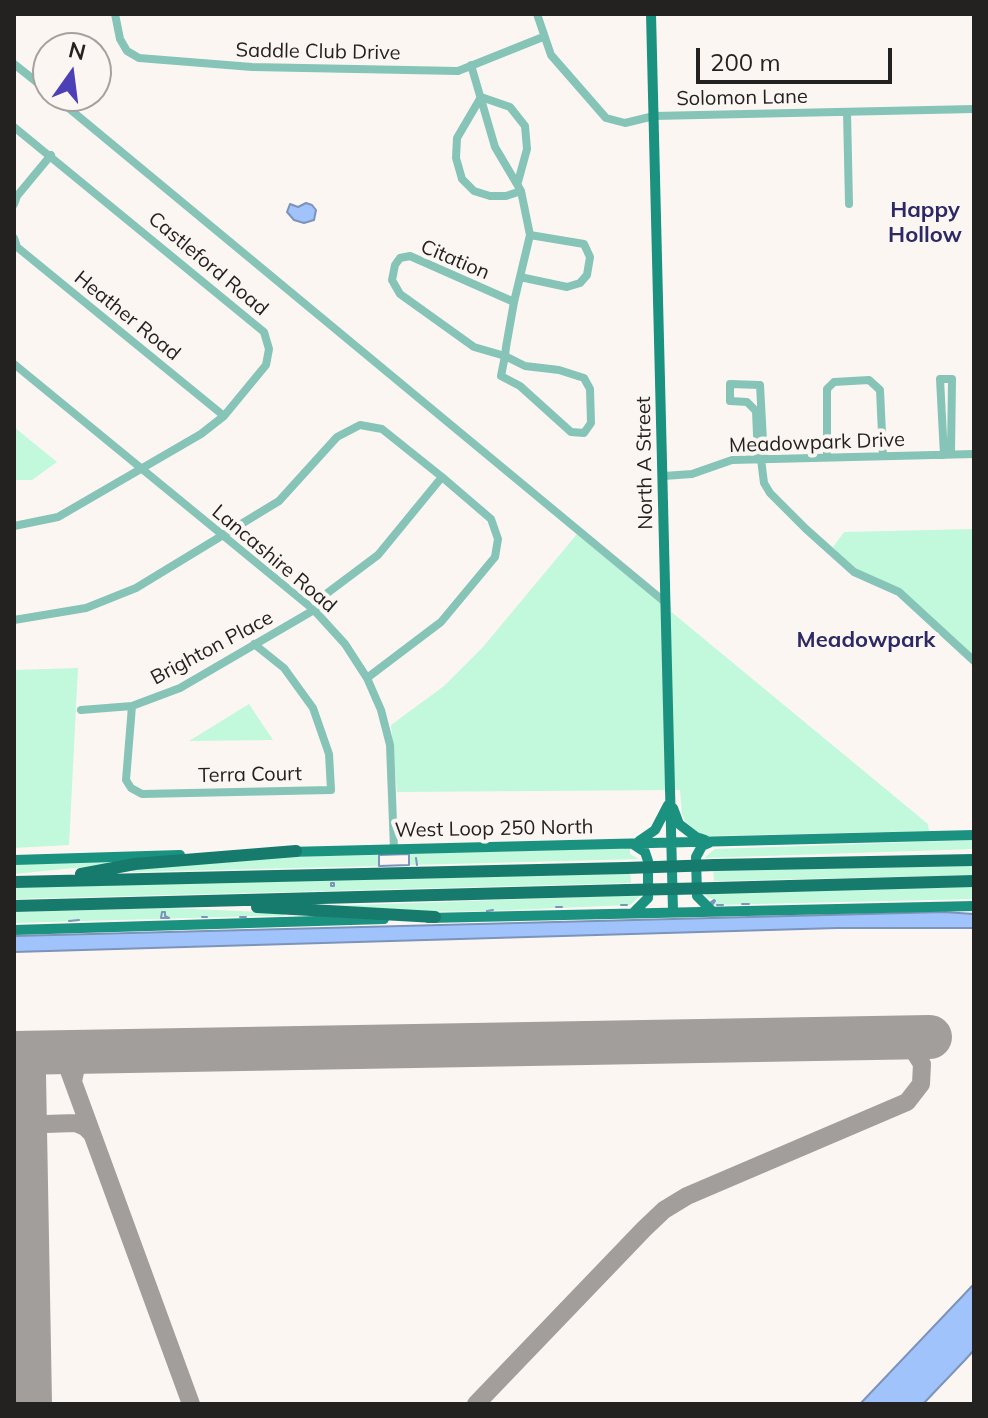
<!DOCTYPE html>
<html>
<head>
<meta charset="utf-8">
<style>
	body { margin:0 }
	#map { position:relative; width:988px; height:1418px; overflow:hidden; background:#fcf6f3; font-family:Mulish,sans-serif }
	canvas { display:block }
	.frame { position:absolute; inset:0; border:16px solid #242221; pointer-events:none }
	.north { position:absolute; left:32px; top:32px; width:80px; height:80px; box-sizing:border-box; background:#fcf6f3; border:2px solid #a6a19f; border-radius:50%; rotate:14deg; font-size:22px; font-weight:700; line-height:32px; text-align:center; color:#242221 }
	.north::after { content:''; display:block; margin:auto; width:28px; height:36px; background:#4d40b7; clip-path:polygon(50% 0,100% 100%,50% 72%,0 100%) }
	.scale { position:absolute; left:696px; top:48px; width:196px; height:36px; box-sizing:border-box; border:4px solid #242221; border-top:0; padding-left:10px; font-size:24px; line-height:28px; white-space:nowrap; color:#242221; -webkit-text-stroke:6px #fcf6f3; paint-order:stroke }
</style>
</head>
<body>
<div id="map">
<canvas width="988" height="1418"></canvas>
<div class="frame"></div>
<div class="north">N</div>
<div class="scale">200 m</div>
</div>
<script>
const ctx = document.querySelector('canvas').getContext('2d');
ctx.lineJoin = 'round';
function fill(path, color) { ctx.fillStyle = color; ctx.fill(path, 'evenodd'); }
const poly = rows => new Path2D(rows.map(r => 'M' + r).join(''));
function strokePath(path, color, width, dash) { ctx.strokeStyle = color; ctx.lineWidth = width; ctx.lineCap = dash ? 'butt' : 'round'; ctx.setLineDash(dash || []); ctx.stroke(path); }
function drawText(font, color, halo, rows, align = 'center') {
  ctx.font = font + ' Mulish,sans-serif'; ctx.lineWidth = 8; ctx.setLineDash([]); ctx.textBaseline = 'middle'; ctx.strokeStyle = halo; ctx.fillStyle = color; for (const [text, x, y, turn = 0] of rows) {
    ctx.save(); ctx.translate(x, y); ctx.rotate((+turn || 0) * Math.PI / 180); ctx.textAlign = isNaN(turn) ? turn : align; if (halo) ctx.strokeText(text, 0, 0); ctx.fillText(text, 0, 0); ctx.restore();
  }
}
const green = poly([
	[14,427,57,462,32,480,14,480],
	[974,529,974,660,902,590,854,572,833,547,844,532],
	[577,534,928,824,929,831,707,836,697,832,685,821,682,814,680,790,397,792,391,725,444,686,483,647],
	[78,668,69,845,14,848,14,670],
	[249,704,273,740,189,741],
	[974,840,974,849,704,858,715,849],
	[630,848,630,854,639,859,409,865,409,854],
	[379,855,379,866,133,872,133,868,258,857],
	[124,860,124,863,14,874,14,864],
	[974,863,974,875,714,881,713,869],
	[630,871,631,883,14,899,14,887],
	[974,886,974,899,713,905,713,899,708,898,704,893],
	[641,895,630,905,487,911,405,912,328,906],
	[171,908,285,913,284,916,258,916,14,923,14,912]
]);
const water = poly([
	[290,204,298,207,306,203,312,205,316,210,314,220,304,223,294,220,287,212,290,204],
	[944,912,974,914,974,928,837,928,14,952,14,936,944,912],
	[974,1284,974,1350,965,1360,923,1404,860,1404,974,1284]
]);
const stream = poly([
	[409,854,409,865,379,866,379,855,409,854],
	[416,858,417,865],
	[331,883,334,883,334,886,331,886,331,883],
	[714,900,715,901,713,904,711,902,714,900],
	[742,904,749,904],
	[621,905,627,905],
	[717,905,723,905],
	[556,907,562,907],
	[487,911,493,910],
	[162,912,165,912,165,916,169,918,161,918,162,912],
	[202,917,207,917],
	[240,917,246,917],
	[69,921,79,920]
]);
const taxiway = poly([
	[46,1053,59,1057,68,1068,191,1404],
	[24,1074,30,1060,46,1053],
	[73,1081,77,1063,90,1052],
	[14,1125,76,1123,85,1127,92,1134],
	[476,1404,644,1229,664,1210,687,1196,907,1102,921,1084,922,1064,910,1045,895,1037]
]);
const runway = poly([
	[14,1053,930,1037],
	[24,1074,30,1404]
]);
const minor = poly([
	[115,14,120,39,127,51,139,58,252,67,458,71,543,37],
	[537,14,551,55,606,118,625,123,654,116,974,109],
	[14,64,48,91],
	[471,65,495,147,521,191,530,235,514,302,506,347,505,356,501,376,520,386,571,432,584,433,591,423,590,389,584,378,559,370,525,366,505,356,474,347,400,294,392,280,395,265,400,258,410,256,514,302],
	[54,96,666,603],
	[481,97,457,138,456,158,462,179,474,191,490,196,506,196,521,191],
	[481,97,510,107,525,126,527,149,518,182],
	[847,112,849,204],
	[14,127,264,332,269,349,266,365,224,416,201,434,58,517,14,526],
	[14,204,17,196,51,155],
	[14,238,17,247,224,416],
	[520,277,567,287,580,283,587,275,590,257,584,244,530,235],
	[14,364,314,610,345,644,367,678,381,710,390,745,394,849],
	[944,455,940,379,952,379,951,454],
	[827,457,827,389,834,382,869,380,880,390,883,456],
	[758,459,756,411,747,402,730,401,730,384,760,385,764,459],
	[761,459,764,483,770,493,806,529,854,572,899,592,974,661],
	[664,476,692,474,732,460,974,454],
	[14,620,86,608,136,588,279,501,337,437,360,425,382,429,442,477,491,519,498,539,495,557,441,622,367,678],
	[132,706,126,780,131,788,142,794,331,790,329,754,313,708,284,668,254,644],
	[81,710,132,706,180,688,314,610,326,594,378,555,442,477]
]);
const major = poly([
	[651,14,673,911],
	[673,808,679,824,696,837,705,840],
	[639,841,655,830,668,805],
	[709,843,702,846,696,857,697,896,711,910],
	[633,844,645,852,648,861,648,898,634,912],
	[288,852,974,835],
	[14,860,180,855],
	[428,918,974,906],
	[14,930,384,919]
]);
const highway = poly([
	[715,865,974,860],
	[81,874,135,864,296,851],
	[14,882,626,868],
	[716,888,974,881],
	[14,906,627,890],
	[257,907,435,917]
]);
const highwayBridge = poly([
	[626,868,715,865],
	[627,890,716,888]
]);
const streetNames = [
	["Saddle Club Drive",318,52,1],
	["Solomon Lane",742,98,-1],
	["Citation",455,260,23],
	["Castleford Road",208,264,40],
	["Heather Road",127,316,39],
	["Meadowpark Drive",817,443,-2],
	["North A Street",645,463,-91],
	["Lancashire Road",274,559,40],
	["Brighton Place",212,648,-28],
	["Terra Court",250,775,-1],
	["West Loop 250 North",494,829,-1]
];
const neighbourhoodNames = [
	["Happy",925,210],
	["Hollow",925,235],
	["Meadowpark",866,640]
];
fill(green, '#c2f8db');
fill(water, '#a1c3fc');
strokePath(water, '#7c93ba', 2);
strokePath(stream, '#7c93ba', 2);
strokePath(taxiway, '#a29e9c', 18);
strokePath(runway, '#a29e9c', 44);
strokePath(minor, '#85c4b7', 8);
strokePath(major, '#1b9180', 10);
strokePath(highway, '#167b6c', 12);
strokePath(highwayBridge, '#167b6c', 12);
drawText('20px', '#242221', '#fcf6f3', streetNames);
drawText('bold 22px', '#2d2964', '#fcf6f3', neighbourhoodNames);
</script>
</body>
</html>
